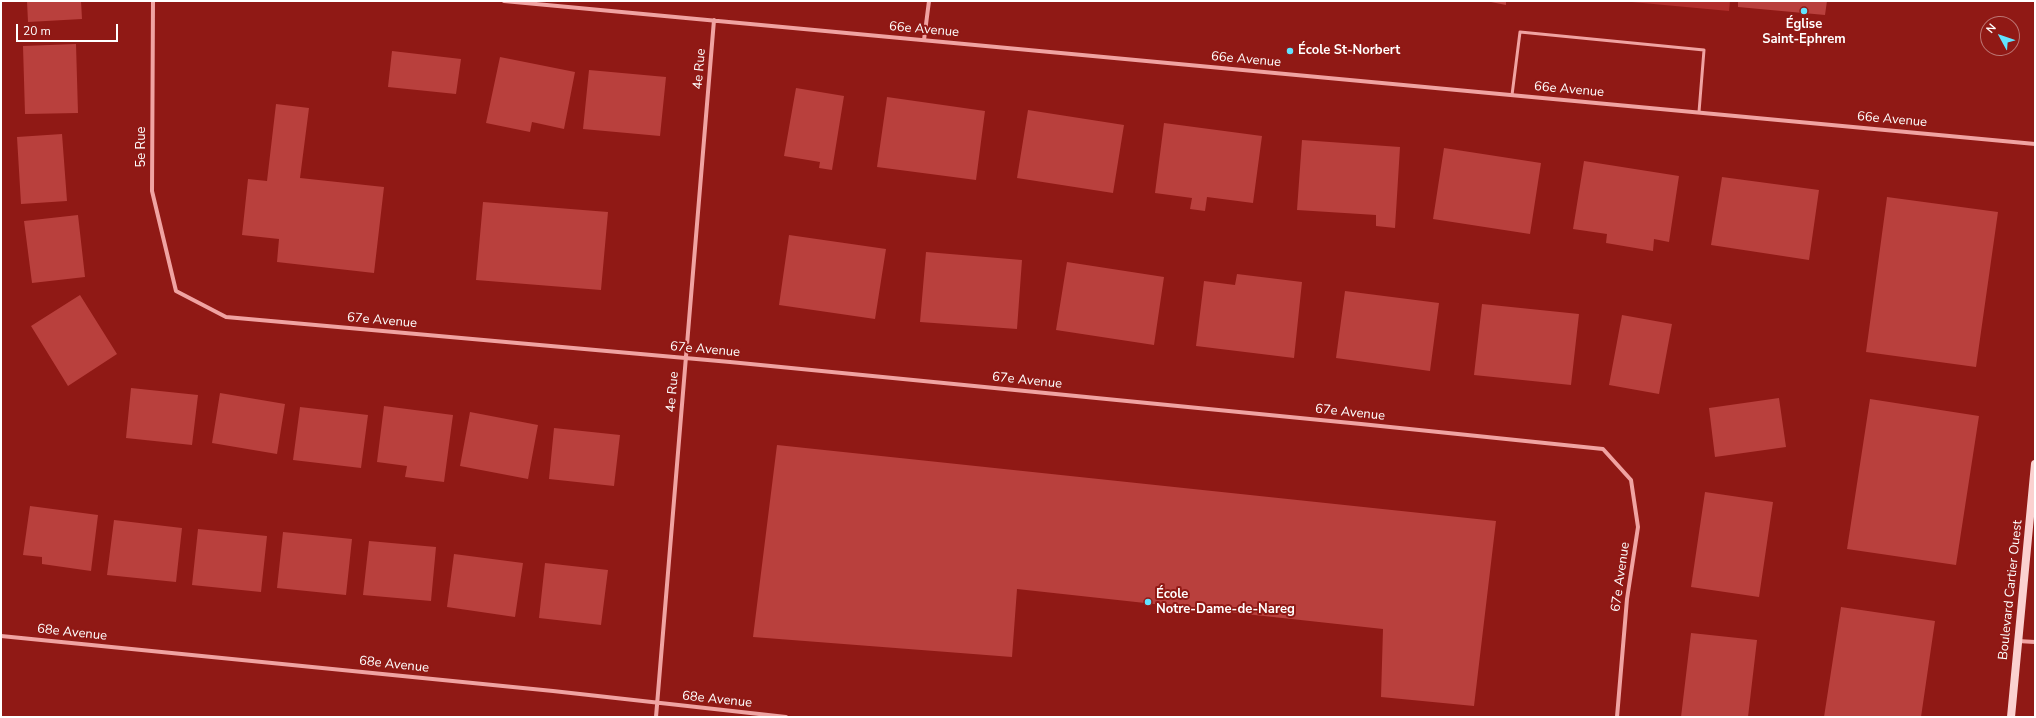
<!DOCTYPE html>
<html>
<head>
<meta charset="utf-8">
<style>
	body { margin:0 }
	#map { position:relative; width:2036px; height:718px; overflow:hidden; background:#901915; font-family:"Nunito Sans",sans-serif }
	canvas { display:block }
	.frame { position:absolute; inset:0; border:2px solid #fff; pointer-events:none }
	.north { position:absolute; left:1980px; top:16px; width:40px; height:40px; box-sizing:border-box; background:#901915; border:1px solid #bc7573; border-radius:50%; rotate:310deg; font-size:11px; font-weight:700; line-height:16px; text-align:center; color:#fff }
	.north::after { content:''; display:block; margin:auto; width:14px; height:18px; background:#61e3ff; clip-path:polygon(50% 0,100% 100%,50% 72%,0 100%) }
	.scale { position:absolute; left:16px; top:24px; width:102px; height:18px; box-sizing:border-box; border:2px solid #fff; border-top:0; padding-left:5px; font-size:12px; line-height:14px; white-space:nowrap; color:#fff; -webkit-text-stroke:3px #901915; paint-order:stroke }
</style>
</head>
<body>
<div id="map">
<canvas width="2036" height="718"></canvas>
<div class="frame"></div>
<div class="north">N</div>
<div class="scale">20 m</div>
</div>
<script>
const ctx = document.querySelector('canvas').getContext('2d');
ctx.lineJoin = 'round';
function fill(path, color) { ctx.fillStyle = color; ctx.fill(path, 'evenodd'); }
const poly = rows => new Path2D(rows.map(r => 'M' + r).join(''));
function strokePath(path, color, width, dash) { ctx.strokeStyle = color; ctx.lineWidth = width; ctx.lineCap = dash ? 'butt' : 'round'; ctx.setLineDash(dash || []); ctx.stroke(path); }
function drawText(font, color, halo, rows, align = 'center') {
  ctx.font = font + ' "Nunito Sans",sans-serif'; ctx.lineWidth = 4; ctx.setLineDash([]); ctx.textBaseline = 'middle'; ctx.strokeStyle = halo; ctx.fillStyle = color; for (const [text, x, y, turn = 0] of rows) {
    ctx.save(); ctx.translate(x, y); ctx.rotate((+turn || 0) * Math.PI / 180); ctx.textAlign = isNaN(turn) ? turn : align; if (halo) ctx.strokeText(text, 0, 0); ctx.fillText(text, 0, 0); ctx.restore();
  }
}
const green = poly([
	[1621,1,1730,1,1729,11]
]);
const building = poly([
	[27,1,81,1,82,19,28,22],
	[1486,1,1506,1,1506,5],
	[1738,1,1827,1,1825,15,1738,7],
	[76,44,78,113,25,114,23,46],
	[392,51,461,59,456,94,388,87],
	[500,57,575,72,564,129,532,122,530,132,486,123],
	[589,70,666,77,660,136,583,129],
	[796,88,844,96,832,170,819,168,820,162,784,156],
	[887,97,985,111,976,180,877,167],
	[276,104,309,108,300,178,384,187,374,273,277,262,279,239,242,235,248,179,267,181],
	[1028,110,1124,125,1113,193,1017,178],
	[1164,123,1262,136,1253,203,1207,197,1205,211,1190,209,1192,198,1155,193],
	[62,134,67,201,21,204,17,137],
	[1302,140,1400,147,1395,228,1376,226,1376,215,1297,210],
	[1444,148,1541,163,1530,234,1433,219],
	[1584,161,1679,176,1669,242,1654,239,1653,251,1606,243,1607,234,1573,229],
	[1722,177,1819,190,1809,260,1711,245],
	[1887,197,1998,212,1976,367,1866,352],
	[483,202,608,212,601,290,476,280],
	[78,215,85,277,32,283,24,221],
	[789,235,886,249,875,319,779,305],
	[926,252,1022,260,1017,329,920,322],
	[1067,262,1164,277,1154,345,1056,330],
	[1237,274,1302,282,1294,358,1196,346,1204,281,1235,285],
	[1345,291,1439,303,1430,371,1336,358],
	[80,295,117,354,68,386,31,326],
	[1482,304,1579,314,1571,385,1474,375],
	[1622,315,1672,324,1659,394,1609,385],
	[131,388,198,395,192,445,126,438],
	[220,393,285,404,277,454,212,443],
	[1779,398,1786,447,1715,457,1709,408],
	[1870,399,1979,416,1956,565,1847,549],
	[384,406,453,415,444,482,405,477,407,466,377,462],
	[300,407,368,415,361,468,293,460],
	[470,412,538,425,528,479,460,466],
	[554,428,620,435,614,486,549,479],
	[777,445,1496,521,1474,706,1381,697,1383,629,1017,589,1012,657,753,637],
	[1705,492,1773,502,1759,597,1691,587],
	[30,506,98,515,91,571,42,564,42,557,23,555],
	[114,520,182,528,176,582,107,575],
	[198,529,267,536,261,592,192,585],
	[283,532,352,539,346,595,277,588],
	[369,541,436,547,431,601,363,595],
	[454,554,523,563,515,617,447,607],
	[545,563,608,570,601,625,539,618],
	[1841,607,1935,621,1921,717,1824,717],
	[1691,633,1757,640,1748,717,1681,717]
]);
const lane = poly([
	[1512,95,1520,32,1704,50,1699,112]
]);
const street = poly([
	[153,1,152,191,176,291,226,317,730,362,1361,424,1603,449,1631,480,1638,527,1627,599,1617,717],
	[504,1,2035,144],
	[924,40,929,1],
	[1,636,553,691,786,717],
	[2018,641,2035,642],
	[656,717,714,20]
]);
const secondary = poly([
	[2011,717,2035,464]
]);
const markers = [
	[1804,11,4,"#61e3ff"],
	[1290,51,4,"#61e3ff"],
	[1148,602,4,"#61e3ff"]
];
const poiNames = [
	["Église",1804,25,"center"],
	["Saint-Ephrem",1804,40,"center"],
	["École St-Norbert",1298,51],
	["École",1156,595],
	["Notre-Dame-de-Nareg",1156,610]
];
const streetNames = [
	["66e Avenue",924,30,5],
	["66e Avenue",1246,60,5],
	["4e Rue",700,69,-85],
	["66e Avenue",1569,90,5],
	["66e Avenue",1892,120,5],
	["5e Rue",142,147,-90],
	["67e Avenue",382,321,5],
	["67e Avenue",705,350,5],
	["67e Avenue",1027,381,6],
	["4e Rue",673,392,-85],
	["67e Avenue",1350,413,6],
	["67e Avenue",1621,577,-82],
	["Boulevard Cartier Ouest",2011,590,-84],
	["68e Avenue",72,633,6],
	["68e Avenue",394,665,6],
	["68e Avenue",717,700,6]
];
fill(green, '#b12e2c');
fill(building, '#b9403d');
strokePath(lane, '#f0a3a2', 3);
strokePath(street, '#f0a3a2', 4);
strokePath(secondary, '#fbd1d0', 8);
for (const [x, y, r, color] of markers) { const dot = new Path2D(); dot.arc(x, y, r, 0, 2 * Math.PI); ctx.fillStyle = color; ctx.fill(dot); strokePath(dot, '#901915', 1.5); }
drawText('bold 13px', '#fff', '#901915', poiNames, 'left');
drawText('13px', '#fff', '#901915', streetNames);
</script>
</body>
</html>
